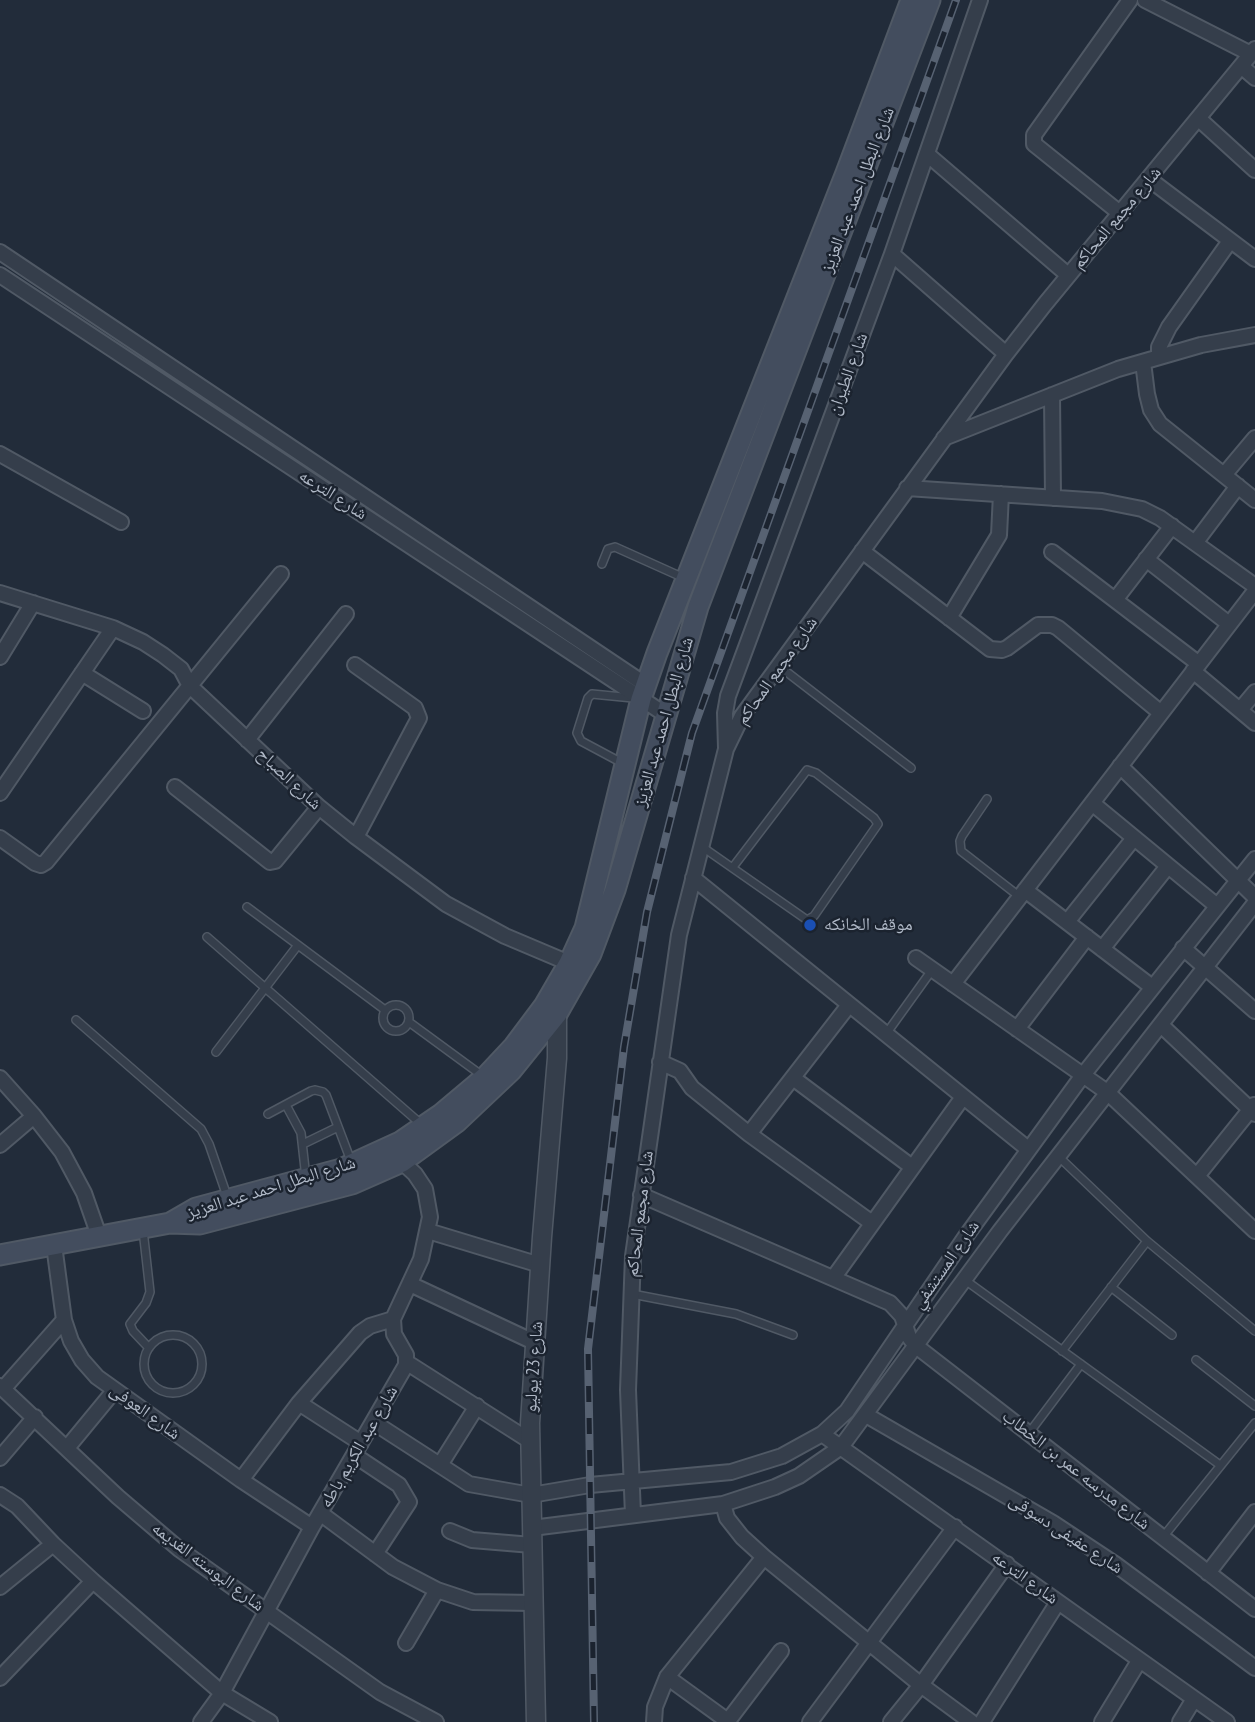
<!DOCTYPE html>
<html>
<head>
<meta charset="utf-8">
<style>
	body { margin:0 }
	canvas { display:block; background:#222c3a }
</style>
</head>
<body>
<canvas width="1255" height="1722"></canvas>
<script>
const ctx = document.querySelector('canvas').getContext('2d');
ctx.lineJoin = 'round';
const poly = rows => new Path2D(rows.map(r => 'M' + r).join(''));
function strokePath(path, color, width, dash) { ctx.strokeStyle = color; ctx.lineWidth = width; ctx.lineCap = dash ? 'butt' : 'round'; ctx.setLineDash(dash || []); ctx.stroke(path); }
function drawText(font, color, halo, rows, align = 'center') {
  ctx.font = font + ' "PT Sans Narrow","Noto Naskh Arabic",sans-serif'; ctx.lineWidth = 5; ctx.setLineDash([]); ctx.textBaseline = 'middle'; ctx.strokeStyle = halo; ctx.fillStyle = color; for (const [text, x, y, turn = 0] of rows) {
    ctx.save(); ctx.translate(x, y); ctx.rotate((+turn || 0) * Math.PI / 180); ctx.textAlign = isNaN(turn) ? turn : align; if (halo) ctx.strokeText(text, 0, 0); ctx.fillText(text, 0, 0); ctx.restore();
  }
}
const service = poly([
	[602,564,608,549,615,547,684,578],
	[779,666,911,768],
	[624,764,581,741,577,733,588,698,592,694,633,698],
	[987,799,962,836,960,841,961,851,1020,897],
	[701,846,807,920,814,916,878,824,874,818,816,773,807,770,733,867],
	[247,907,385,1010],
	[207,937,421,1124],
	'383 1018a13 13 0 1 1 26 0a13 13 0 1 1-26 0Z',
	[76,1020,201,1129,209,1144,228,1199],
	[409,1022,484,1077],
	[886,1034,932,970],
	[216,1052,298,945],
	[286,1105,301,1133,306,1178],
	[268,1114,311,1091,315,1090,323,1092,326,1095,351,1161],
	[303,1144,338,1127],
	[1058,1156,1147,1241,1255,1331],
	[143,1230,150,1292,146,1303,130,1324,133,1331,149,1348],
	[965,1280,1220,1465],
	[1111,1287,1172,1335],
	[632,1294,736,1314,793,1335],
	'144 1364a29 29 0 1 1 58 0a29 29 0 1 1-58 0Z',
	[1062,1351,1147,1241],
	[1196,1360,1255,1406],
	[1029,1433,1081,1364],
	[1163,1537,1255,1423]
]);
const minor = poly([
	[1145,0,1251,54],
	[1241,66,1255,78],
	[1199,119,1255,170],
	[927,154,1068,275],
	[1149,179,1255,259],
	[1121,214,1034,144,1034,135,1130,0],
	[0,252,646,685],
	[892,254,1006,354],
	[0,275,666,715],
	[1159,357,1159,347,1169,327,1230,241],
	[1143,362,1147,394,1151,410,1160,424,1255,500],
	[1052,395,1053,498],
	[944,438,1118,369,1201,345,1255,335],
	[0,454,121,522],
	[1224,475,1255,438],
	[907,488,1102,501,1142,509,1160,518,1255,586],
	[1195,543,1238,486],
	[862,551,990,649,1002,650,1007,648,1038,625,1052,625,1058,628,1161,713],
	[1052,552,1199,664],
	[1146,559,1229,624],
	[0,593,113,628,143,642,163,655,181,669,190,686,319,807,356,837,446,904,505,936,576,966],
	[1115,600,1172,526],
	[949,618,999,535,1001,494],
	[0,657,33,603],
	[355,665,415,708,419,718,356,837],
	[1193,671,1255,723],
	[82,673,143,711],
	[1240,710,1255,692],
	[247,740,346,614],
	[726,748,725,713,728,696,892,254,980,0],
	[1120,766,1255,897],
	[175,787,270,862,275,861,319,807],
	[0,793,113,628],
	[1092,803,1217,906],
	[0,838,35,863,41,865,46,862,281,574],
	[693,878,1028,1149],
	[1025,890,1152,987],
	[1067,922,1134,838],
	[1183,948,1255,1011],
	[1102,949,1168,866],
	[916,958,1107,1092,1255,1231],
	[953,984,1255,591],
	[1161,1025,1255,1114],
	[1017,1029,1087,937],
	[660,1062,680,1071,692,1088,749,1134,872,1223],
	[0,1078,34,1116,62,1152,84,1193,99,1236],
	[793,1078,912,1167],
	[749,1134,849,1005],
	[0,1145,34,1116],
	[1197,1176,1254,1105],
	[641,1195,890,1303,902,1316,909,1337,916,1346,1255,1609],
	[428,1231,540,1265],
	[54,1245,64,1320,71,1341,82,1360,97,1377,241,1480,312,1527],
	[834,1277,963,1097],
	[410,1284,536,1343],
	[406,1362,530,1441],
	[0,1386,118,1497,179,1549,380,1692,436,1722],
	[3,1389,64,1320],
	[299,1403,361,1443],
	[866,1415,1053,1523,1115,1564,1255,1668],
	[373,1422,469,1484,531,1495,590,1485,731,1472,782,1456,822,1434,847,1411,966,1236,1083,1075,1255,859],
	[822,1434,1227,1722],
	[67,1448,114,1391],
	[354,1455,399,1485,409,1502,375,1554],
	[0,1458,35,1417],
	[440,1465,477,1406],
	[241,1480,299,1403,360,1333,370,1326,393,1319],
	[0,1495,17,1506,53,1544,93,1581,222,1693,270,1722],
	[723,1504,727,1518,742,1537,764,1557,921,1685,971,1722],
	[320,1513,393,1567,437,1590,473,1602,533,1603],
	[633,1515,628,1390,633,1256,679,935,726,749,742,716,1006,354,1045,304,1255,49],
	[532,1528,723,1504,775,1487,799,1476,841,1447,1000,1231,1255,903],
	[450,1531,472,1540,532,1545],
	[1208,1573,1255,1512],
	[0,1587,53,1544],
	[406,1643,437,1590],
	[667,1677,729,1722],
	[0,1678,93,1581],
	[728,1721,781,1651],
	[201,1722,222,1693,312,1527,406,1365,406,1355,394,1334,393,1319,421,1259,430,1217,425,1189,415,1174,402,1162],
	[654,1722,655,1707,667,1677,764,1557],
	[810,1722,955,1527],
	[891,1722,921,1685,1007,1564],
	[982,1722,1058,1602],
	[1102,1722,1139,1661],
	[1180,1722,1194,1699]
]);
const tertiary = poly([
	[536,1722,530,1423,542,1237,557,1058,557,1014]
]);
const secondary = poly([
	[170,1223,196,1208,341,1169,400,1142,441,1114,485,1077,514,1046,544,1006,569,963,585,928,641,699,657,653,846,173,911,0],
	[0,1255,170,1223,200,1224,352,1184,402,1162,457,1122,511,1071,557,1014,591,954,615,890,698,607,930,0]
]);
const rail = poly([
	[594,1722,588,1349,624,1047,647,912,692,733,956,0]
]);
const markers = [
	[810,925,7,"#1a4fb4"]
];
const streetNames = [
	["شارع البطل احمد عبد العزيز",858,190,-69],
	["شارع مجمع المحاكم",1117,218,-50],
	["شارع الطيران",848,374,-70],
	["شارع الترعه",333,495,33],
	["شارع مجمع المحاكم",777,671,-55],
	["شارع البطل احمد عبد العزيز",664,722,-74],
	["شارع الصباح",289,779,43],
	["شارع البطل احمد عبد العزيز",271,1188,-17],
	["شارع مجمع المحاكم",640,1214,-83],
	["شارع المستشفي",946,1265,-55],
	["شارع 23 يوليو",534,1367,-86],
	["شارع العوفى",145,1412,36],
	["شارع عبد الكريم باطه",359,1447,-60],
	["شارع مدرسه عمر بن الخطاب",1076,1470,38],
	["شارع عفيفى دسوقى",1066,1534,33],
	["شارع البوسته القديمه",208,1567,37],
	["شارع الترعه",1025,1578,36]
];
const poiNames = [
	["موقف الخانكه",824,925]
];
strokePath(service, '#505965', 10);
strokePath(minor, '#505965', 18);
strokePath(tertiary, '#505965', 21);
strokePath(secondary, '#505965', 23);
strokePath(service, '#353e4b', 7);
strokePath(minor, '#353e4b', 14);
strokePath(tertiary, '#353e4b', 18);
strokePath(secondary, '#434d5e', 19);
strokePath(rail, '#576272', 8);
strokePath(rail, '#1b232f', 5, [16]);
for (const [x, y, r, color] of markers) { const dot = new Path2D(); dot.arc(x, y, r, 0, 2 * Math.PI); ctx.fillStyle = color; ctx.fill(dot); strokePath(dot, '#1b232f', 2.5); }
drawText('18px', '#b0b9c7', '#1b232f', streetNames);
drawText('18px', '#b0b9c7', '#1b232f', poiNames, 'left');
</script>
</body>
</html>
